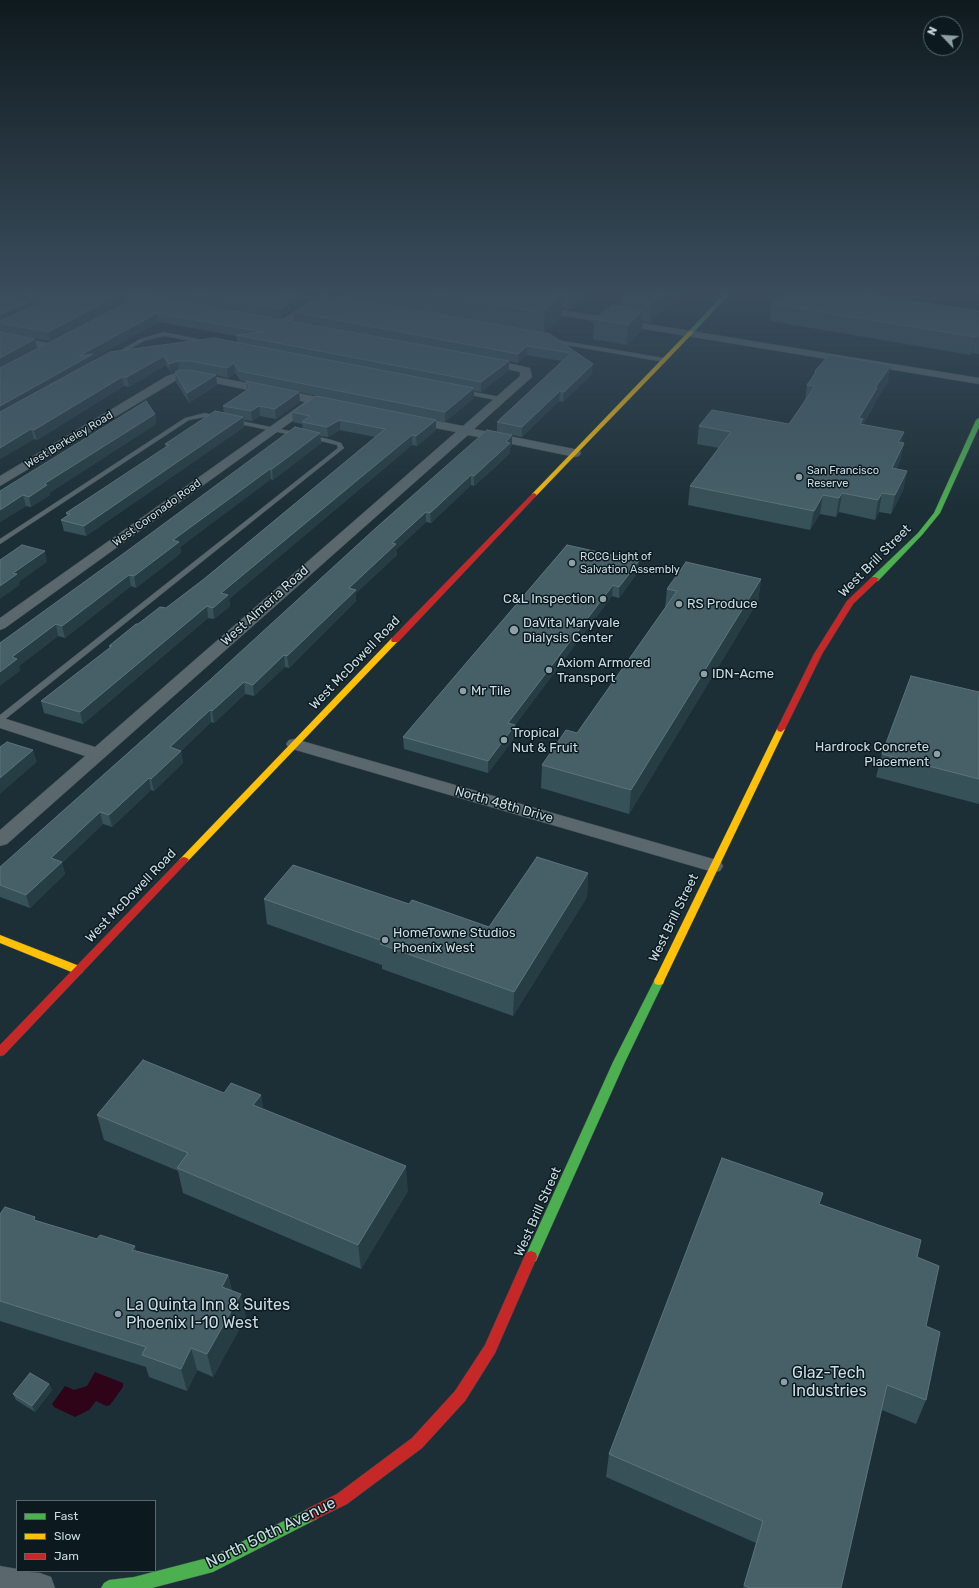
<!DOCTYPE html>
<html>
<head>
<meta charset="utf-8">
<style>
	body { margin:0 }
	#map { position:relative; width:979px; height:1588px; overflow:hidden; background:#1c2f36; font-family:Rubik,sans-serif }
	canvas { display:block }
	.legend { position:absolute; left:16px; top:1500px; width:140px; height:72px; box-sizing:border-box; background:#0c1a1f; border:1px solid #58686e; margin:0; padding:5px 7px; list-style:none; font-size:12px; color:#cbdde4 }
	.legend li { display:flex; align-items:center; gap:8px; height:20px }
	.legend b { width:20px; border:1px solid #58686e }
	.north { position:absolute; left:923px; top:16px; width:40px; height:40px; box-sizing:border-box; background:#0c1a1f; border:1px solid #58686e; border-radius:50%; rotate:295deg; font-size:11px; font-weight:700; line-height:16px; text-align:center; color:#cbdde4 }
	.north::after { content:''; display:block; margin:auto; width:14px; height:18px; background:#8ea0a7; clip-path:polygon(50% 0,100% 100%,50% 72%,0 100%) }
</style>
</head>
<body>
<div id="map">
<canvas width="979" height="1588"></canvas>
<ul class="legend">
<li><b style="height:5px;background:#4caf50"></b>Fast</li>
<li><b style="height:5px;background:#ffc107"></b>Slow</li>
<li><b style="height:5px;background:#c62828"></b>Jam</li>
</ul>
<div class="north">N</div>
</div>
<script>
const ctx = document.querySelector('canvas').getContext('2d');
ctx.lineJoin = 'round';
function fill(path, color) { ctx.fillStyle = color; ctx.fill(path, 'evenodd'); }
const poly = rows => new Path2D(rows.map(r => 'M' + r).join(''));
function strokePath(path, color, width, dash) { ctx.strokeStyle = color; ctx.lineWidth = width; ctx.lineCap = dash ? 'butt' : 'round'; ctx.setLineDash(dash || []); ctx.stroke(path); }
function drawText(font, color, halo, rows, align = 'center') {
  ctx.font = font + ' Rubik,sans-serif'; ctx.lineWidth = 3; ctx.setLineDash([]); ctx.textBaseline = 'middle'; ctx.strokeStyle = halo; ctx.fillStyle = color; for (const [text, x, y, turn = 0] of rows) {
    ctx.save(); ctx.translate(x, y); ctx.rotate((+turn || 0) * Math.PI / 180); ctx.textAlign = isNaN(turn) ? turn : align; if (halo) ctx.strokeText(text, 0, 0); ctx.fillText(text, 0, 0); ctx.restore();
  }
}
const water = poly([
	[95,1372,123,1383,123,1387,110,1405,106,1406,96,1401,89,1410,75,1417,54,1407,52,1404,65,1386,74,1390,87,1386]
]);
const lane = poly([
	[274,292,286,292,343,303,340,305,274,292],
	[164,332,212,342,209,344,164,336,144,341,118,356,113,355,140,339,164,332],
	[551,339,664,358,667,360,664,362,549,342,549,340,551,339],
	[463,390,500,397,503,399,500,401,461,393,460,392,463,390],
	[205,413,222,418,219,420,205,417,189,420,0,544,0,539,185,418,205,413],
	[232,419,328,439,341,443,344,448,3,721,0,722,0,715,338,448,337,445,325,442,230,422,230,420,232,419]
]);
const street = poly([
	[105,292,128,292,160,298,165,301,160,304,110,295,105,292],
	[324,292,336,292,284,326,280,327,275,324,324,292],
	[538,306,979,378,979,384,534,311,533,309,538,306],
	[0,333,52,344,57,347,52,350,0,339,0,333],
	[486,358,530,368,532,377,474,429,579,450,581,453,579,456,575,457,468,435,7,844,0,846,0,830,85,756,0,728,0,717,95,747,456,432,409,423,407,420,409,417,413,416,463,426,520,376,520,372,482,363,480,361,486,358],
	[179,372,191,372,333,400,339,404,333,408,316,404,5,628,0,630,0,618,305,402,191,378,180,378,0,486,0,476,167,376,179,372],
	[295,739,720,861,723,866,720,871,713,872,289,748,286,744,289,740,295,739],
	[0,1566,17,1569,17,1571,40,1573,51,1577,55,1588,0,1588,0,1566]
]);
const fast = poly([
	[726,292,731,292,693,333,689,333,689,331,726,292],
	[979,418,979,427,940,513,922,535,878,581,872,581,872,577,918,533,934,513,976,420,979,418],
	[659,977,663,978,664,981,625,1062,536,1261,531,1263,526,1261,525,1257,613,1062,654,981,655,978,659,977],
	[312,1507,317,1509,319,1514,317,1519,213,1572,152,1588,101,1588,104,1583,109,1580,134,1577,211,1557,312,1507]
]);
const slow = poly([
	[689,331,694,332,536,496,532,496,532,494,689,331],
	[392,638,398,638,399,640,187,862,181,862,179,860,181,858,392,638],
	[781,726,785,729,664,981,663,984,659,985,655,984,654,981,777,729,781,726],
	[0,935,82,967,83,970,82,973,78,974,74,973,0,943,0,935]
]);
const jam = poly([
	[534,493,537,495,536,496,398,642,392,642,391,640,392,638,532,494,534,493],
	[872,577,875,577,879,579,853,604,822,654,785,729,781,732,778,731,777,729,814,654,847,601,872,577],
	[184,857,187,858,189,860,187,862,4,1055,0,1056,0,1045,181,858,184,857],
	[531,1251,536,1253,537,1257,495,1353,465,1401,422,1448,347,1504,312,1521,307,1519,305,1514,307,1509,337,1494,412,1438,455,1391,485,1345,526,1253,531,1251]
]);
const wall = poly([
	[0,292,127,292,129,300,50,341,9,334,35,339,37,349,143,294,366,334,295,321,294,312,329,301,344,297,344,292,591,292,571,310,562,308,562,317,544,332,538,332,550,334,592,374,563,402,559,401,522,437,497,432,497,422,562,361,527,355,518,363,509,361,509,370,481,392,474,391,474,398,445,422,436,420,436,430,417,446,412,445,229,599,230,606,214,619,208,618,83,724,44,713,41,701,110,648,109,646,138,624,166,608,204,579,375,437,340,430,328,437,320,436,321,443,273,480,271,479,180,547,181,553,136,588,131,586,65,638,58,636,19,666,20,671,0,643,303,429,302,424,293,422,292,412,340,401,299,392,300,402,276,419,260,416,252,421,244,420,244,427,86,536,64,531,61,520,67,516,66,513,166,447,165,444,224,413,223,406,247,390,246,382,240,380,235,373,228,378,216,375,217,385,189,403,176,382,175,372,177,371,171,373,166,365,129,387,124,386,37,440,34,439,0,459],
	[30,303,36,304,30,307],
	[159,322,236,336,237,342,94,360,94,358],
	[136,292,274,292,300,305,280,318],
	[603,292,683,292,650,323,642,321,642,330,627,345,593,339,594,319,622,307,622,299,627,295],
	[772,304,979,311,979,354,972,353,971,355,770,321],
	[815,371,888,382,875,402,874,406,863,424,901,442,904,443,900,461,896,469,907,471,903,490,891,514,879,512,875,520,839,512,836,517,820,514,810,530,688,505,690,486,719,448,697,444,699,426,789,424,805,401,807,385,814,375],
	[155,414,156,424,49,493,50,495,31,507,26,506,0,522,0,491],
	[512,446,510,448,510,453,494,468,474,486,471,485,431,523,426,522,396,550,397,555,356,593,356,601,289,668,285,667,254,696,245,694,214,723,211,722,181,751,183,763,154,791,151,790,112,827,103,824,62,863,65,874,30,908,0,897,0,867,211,679,377,527],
	[567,545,638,572,619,598,612,596,515,725,515,737,488,773,404,749,403,737],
	[761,579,758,601,629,814,541,788,542,765,577,733,665,608,667,589],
	[979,692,979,804,876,777,882,754],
	[588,873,587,897,513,1016,382,969,382,965,267,924,264,899,409,904,489,927],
	[224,1093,261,1095,263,1109,408,1191,361,1269,183,1193,178,1171,104,1140,97,1115],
	[820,1204,917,1257,926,1326,926,1400,916,1424,882,1410,841,1588,743,1588,756,1543,606,1477,609,1454],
	[0,1214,37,1221,97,1239,135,1246,136,1251,228,1275,232,1291,246,1317,213,1377,197,1370,187,1391,149,1377,146,1367,0,1321],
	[49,1384,52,1390,35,1412,16,1400,13,1394]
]);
const shadedWall = poly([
	[125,292,127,292,129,300,50,341,48,332],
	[571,292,591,292,571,310],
	[665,292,683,292,650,323,651,304],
	[562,295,562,317,544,332,545,309],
	[299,296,300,305,280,318,279,309],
	[29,302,31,311,0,323,0,314],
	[643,310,642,330,627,345,628,325],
	[157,313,159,322,94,358,95,363,0,417,0,406,79,356],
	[976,336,972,353,971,355,975,337],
	[35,339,37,349,0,368,0,358],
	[527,346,527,355,518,363,518,354],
	[164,356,166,365,129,387,127,377],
	[178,361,179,370,171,373,169,364],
	[509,361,509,370,481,392,481,382],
	[234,363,235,373,228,378,227,368],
	[593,364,592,374,563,402,564,392],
	[891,365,888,382,875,402,874,406,861,427,860,437,859,418,875,388],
	[216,375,217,385,189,403,187,393],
	[122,377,124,386,37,440,34,430],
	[474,388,474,398,445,422,445,412],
	[560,391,559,401,522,437,522,427],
	[299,392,300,402,276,419,275,409],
	[259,406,260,416,252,421,251,411],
	[155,414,156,424,49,493,50,495,31,507,29,497,44,484],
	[243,417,244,427,86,536,84,526],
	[340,420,340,430,328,437,327,427],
	[436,420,436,430,417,446,416,436],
	[31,429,34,439,0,459,0,448],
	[904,432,900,450,898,442],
	[320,433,321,443,273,480,272,469],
	[412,435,412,445,229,599,230,606,214,619,213,608,221,593],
	[512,435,512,446,510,448,510,453,474,486,474,476],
	[904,443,900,461,888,487,892,468],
	[270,469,271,479,180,547,181,553,136,588,134,576,173,540],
	[907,471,903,490,891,514,895,495],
	[471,475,471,485,431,523,430,513],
	[842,493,839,512,836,517,839,498],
	[882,493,879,512,875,520,878,500],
	[23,495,26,506,0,522,0,510],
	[823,495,820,514,810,530,814,511],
	[426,512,426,522,396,550,397,555,356,593,356,601,289,668,287,656,349,588,392,543],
	[45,551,47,562,19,582,20,585,0,599,0,586,13,573],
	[639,561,638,572,619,598,619,587],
	[129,575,131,586,65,638,62,626],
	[761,579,758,601,629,814,631,790],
	[613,585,612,596,515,725,515,737,488,773,488,761,508,723],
	[207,606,208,618,83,724,80,712],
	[56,624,58,636,19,666,20,671,0,686,0,672,12,657],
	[284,655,285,667,254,696,253,685],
	[244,682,245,694,214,723,212,711],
	[210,710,211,722,176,756,181,751,183,763,154,791,151,779,170,747],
	[33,750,37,762,0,794,0,778],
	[149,778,151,790,112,827,109,815],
	[100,812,103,824,62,863,65,874,30,908,26,895,51,858],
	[588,873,587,897,513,1016,514,992],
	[261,1095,265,1120,253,1105],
	[406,1166,408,1191,361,1269,358,1245],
	[135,1246,141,1269,132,1250],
	[228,1275,233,1298,222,1287],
	[241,1294,246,1317,213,1377,207,1354],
	[191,1348,197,1370,187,1391,181,1369],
	[49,1384,52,1390,35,1412,32,1406]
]);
const building = poly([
	[16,292,125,292,48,332,0,323,0,321,44,301,39,297,16,292],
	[183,292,274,292,299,296,279,309,183,292],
	[423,292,545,292,562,295,545,309,532,308,538,312,423,292],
	[632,292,665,292,651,304,622,299,632,292],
	[783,292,852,292,979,311,979,336,976,336,975,337,772,304,783,292],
	[143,294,509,361,481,382,236,335,262,332,157,313,79,356,93,354,0,406,0,368,143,294],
	[0,296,29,302,0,314,0,296],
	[337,296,550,334,593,364,564,392,560,391,522,427,497,422,571,353,527,346,518,354,294,312,314,299,329,301,337,296],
	[612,305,643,310,628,325,594,319,612,305],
	[0,332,35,339,0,358,0,332],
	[214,338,474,388,445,412,239,371,234,363,227,368,190,361,178,361,169,364,164,356,127,377,122,377,34,430,31,429,0,448,0,412,110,352,214,338],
	[829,355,891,365,875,388,877,388,859,418,863,419,860,424,904,432,898,442,904,443,892,468,907,471,895,495,882,493,878,500,842,493,839,498,823,495,814,511,690,486,731,432,699,426,712,410,789,424,815,386,807,385,816,372,815,371,829,355],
	[179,370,189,370,216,375,187,393,175,372,179,370],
	[246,381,299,392,275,409,259,406,251,411,223,406,250,388,246,381],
	[316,396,436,420,416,436,412,435,221,593,228,595,213,608,207,606,80,712,41,701,112,646,109,646,136,624,138,624,160,607,166,608,204,579,385,429,340,420,327,427,302,422,310,416,292,412,316,396],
	[146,401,155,414,44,484,47,485,29,497,23,495,0,510,0,491,146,401],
	[215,411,243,417,84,526,61,520,70,514,66,513,169,445,165,444,215,411],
	[295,427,320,433,272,469,270,469,173,540,179,542,134,576,129,575,62,626,56,624,12,657,17,659,0,672,0,643,127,551,295,427],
	[487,430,512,435,506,442,510,443,474,476,471,475,430,513,426,512,392,543,396,544,349,588,356,590,287,656,284,655,253,685,244,682,212,711,210,710,170,747,181,751,151,779,149,778,109,815,100,812,51,858,62,862,26,895,0,885,0,867,211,679,377,527,487,430],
	[22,545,45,551,13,573,17,574,0,586,0,560,22,545],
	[567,545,639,561,619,587,613,585,508,723,515,725,488,761,403,737,567,545],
	[686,562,761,579,631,790,542,765,566,730,577,733,677,591,667,589,686,562],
	[911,676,979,692,979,779,882,754,911,676],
	[7,742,33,750,0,778,0,747,7,742],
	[537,857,588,873,514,992,380,944,383,941,264,899,293,865,409,904,412,900,489,927,537,857],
	[143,1060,224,1093,231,1083,261,1095,253,1105,406,1166,358,1245,177,1168,188,1153,97,1115,143,1060],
	[722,1158,823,1193,819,1204,921,1240,917,1257,939,1266,926,1326,940,1332,926,1400,887,1385,841,1588,750,1588,744,1585,763,1521,609,1454,722,1158],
	[5,1207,35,1217,34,1220,97,1239,100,1235,135,1246,132,1250,228,1275,222,1287,241,1294,207,1354,191,1348,181,1369,142,1355,146,1347,0,1301,0,1214,5,1207],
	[30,1373,49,1384,32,1406,13,1394,30,1373]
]);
const markers = [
	[799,477,4,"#8ea0a7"],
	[572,563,4,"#8ea0a7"],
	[603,599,4,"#8ea0a7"],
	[679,604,4,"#8ea0a7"],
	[514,630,5,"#8ea0a7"],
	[549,670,4,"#8ea0a7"],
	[704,674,4,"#8ea0a7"],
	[463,691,4,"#8ea0a7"],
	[504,740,4,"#8ea0a7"],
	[937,754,4,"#8ea0a7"],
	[385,940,4,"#8ea0a7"],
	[118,1314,4,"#8ea0a7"],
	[784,1382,4,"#8ea0a7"]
];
const farStreetnames = [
	["West Berkeley Road",69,440,-31],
	["West Coronado Road",157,513,-36]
];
const farPoinames = [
	["San Francisco",807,471],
	["Reserve",807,484],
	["RCCG Light of",580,557],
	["Salvation Assembly",580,570]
];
const streetNames = [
	["West Brill Street",875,561,-45],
	["West Almeria Road",265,606,-42],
	["West McDowell Road",355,663,-46],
	["North 48th Drive",504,805,16],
	["West McDowell Road",131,896,-46],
	["West Brill Street",674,918,-64],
	["West Brill Street",538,1212,-66]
];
const poiNames = [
	["C&L Inspection",595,599,"right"],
	["RS Produce",687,604],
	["DaVita Maryvale",523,623],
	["Dialysis Center",523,638],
	["Axiom Armored",557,663],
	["Transport",557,678],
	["IDN-Acme",712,674],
	["Mr Tile",471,691],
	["Tropical",512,733],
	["Nut & Fruit",512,748],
	["Hardrock Concrete",929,747,"right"],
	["Placement",929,762,"right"],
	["HomeTowne Studios",393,933],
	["Phoenix West",393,948]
];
const nearPoinames = [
	["La Quinta Inn & Suites",126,1305],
	["Phoenix I-10 West",126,1323],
	["Glaz-Tech",792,1373],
	["Industries",792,1391]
];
const nearStreetnames = [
	["North 50th Avenue",271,1533,-26]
];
fill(water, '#2f0419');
strokePath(lane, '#3c4a50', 1);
strokePath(street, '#3c4a50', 1);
strokePath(fast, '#3c4a50', 1);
strokePath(slow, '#3c4a50', 1);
strokePath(jam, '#3c4a50', 1);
fill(lane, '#5a686d');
fill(street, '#5a686d');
fill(fast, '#4caf50');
fill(slow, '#ffc107');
fill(jam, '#c62828');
fill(wall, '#375158');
fill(shadedWall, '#263d44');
fill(building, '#476068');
strokePath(building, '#5c737b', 1);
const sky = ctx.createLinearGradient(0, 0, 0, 515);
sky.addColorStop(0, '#0f1a1e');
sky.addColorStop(0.57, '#3a4d5d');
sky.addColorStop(1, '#3a4d5d00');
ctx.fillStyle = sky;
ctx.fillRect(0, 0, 979, 515);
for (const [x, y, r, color] of markers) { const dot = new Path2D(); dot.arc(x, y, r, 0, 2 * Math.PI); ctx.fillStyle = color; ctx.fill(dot); strokePath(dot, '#0c1a1f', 1.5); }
drawText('11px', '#cbdde4', '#0c1a1f', farStreetnames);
drawText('11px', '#cbdde4', '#0c1a1f', farPoinames, 'left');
drawText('13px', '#cbdde4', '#0c1a1f', streetNames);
drawText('13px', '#cbdde4', '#0c1a1f', poiNames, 'left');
drawText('16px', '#cbdde4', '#0c1a1f', nearPoinames, 'left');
drawText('16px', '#cbdde4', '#0c1a1f', nearStreetnames);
</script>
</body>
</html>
